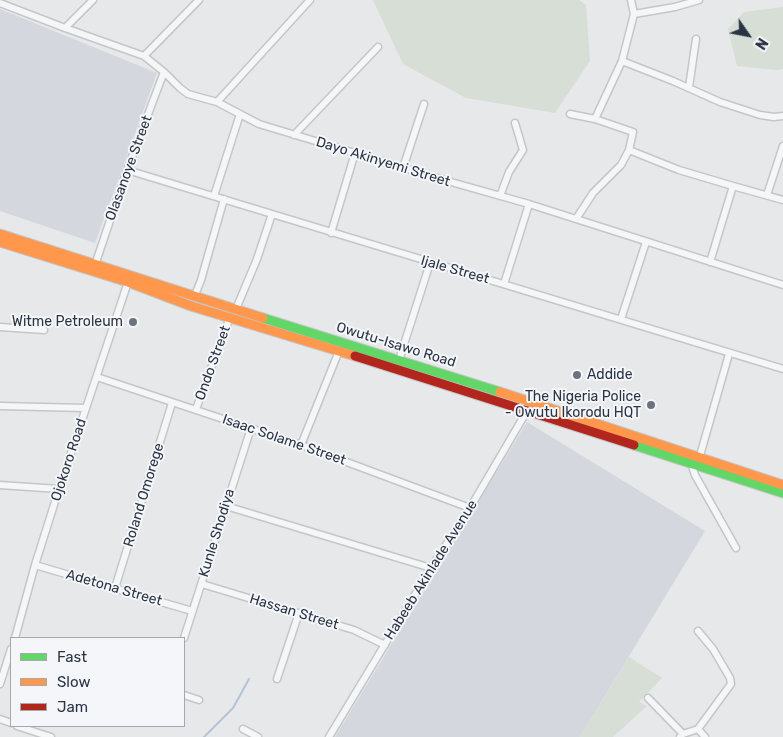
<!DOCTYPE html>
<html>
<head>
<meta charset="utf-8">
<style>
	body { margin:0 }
	#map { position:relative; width:783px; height:737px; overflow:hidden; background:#e6e8ea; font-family:Rubik,sans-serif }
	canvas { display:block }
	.legend { position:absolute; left:10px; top:637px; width:175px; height:90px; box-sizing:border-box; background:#f4f6f9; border:1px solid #a4a8b1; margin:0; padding:6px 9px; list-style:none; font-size:15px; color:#2b3445 }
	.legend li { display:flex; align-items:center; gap:10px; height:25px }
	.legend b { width:25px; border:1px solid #a4a8b1 }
	.north { position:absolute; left:723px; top:10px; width:50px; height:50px; -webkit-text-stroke:4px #f4f6f9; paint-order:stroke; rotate:123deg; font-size:14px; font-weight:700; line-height:20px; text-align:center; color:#2b3445 }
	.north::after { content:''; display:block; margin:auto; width:18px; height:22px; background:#2b3445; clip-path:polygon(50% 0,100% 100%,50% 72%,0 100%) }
</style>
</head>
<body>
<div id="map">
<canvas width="783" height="737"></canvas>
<ul class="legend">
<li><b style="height:6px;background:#63d668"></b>Fast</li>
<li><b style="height:6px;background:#ff974d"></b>Slow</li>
<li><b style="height:6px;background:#b3261e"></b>Jam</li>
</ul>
<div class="north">N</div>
</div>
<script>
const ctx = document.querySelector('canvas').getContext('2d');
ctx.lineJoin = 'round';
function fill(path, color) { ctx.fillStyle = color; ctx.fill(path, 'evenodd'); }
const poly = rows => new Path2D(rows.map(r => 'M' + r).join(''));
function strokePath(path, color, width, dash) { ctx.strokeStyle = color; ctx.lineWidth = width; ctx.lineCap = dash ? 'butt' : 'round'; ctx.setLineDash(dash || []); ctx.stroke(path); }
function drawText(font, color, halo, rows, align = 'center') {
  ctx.font = font + ' Rubik,sans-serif'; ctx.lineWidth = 4; ctx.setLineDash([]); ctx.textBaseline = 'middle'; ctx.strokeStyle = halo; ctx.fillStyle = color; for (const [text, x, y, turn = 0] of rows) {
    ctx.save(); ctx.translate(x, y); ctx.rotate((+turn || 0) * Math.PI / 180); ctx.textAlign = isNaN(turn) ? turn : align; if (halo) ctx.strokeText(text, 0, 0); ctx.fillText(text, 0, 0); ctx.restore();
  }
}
const built = poly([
	[0,9,157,73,95,243,0,211],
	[527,422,705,531,580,737,335,737]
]);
const green = poly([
	[373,0,579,0,586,5,590,61,555,113,466,98,403,64],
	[783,7,783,69,777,70,737,66,728,29,744,12],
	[629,657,662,678,639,702,647,706,613,737,580,737]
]);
const stream = poly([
	[204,737,233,708,249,679]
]);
const street = poly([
	[631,0,634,14],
	[0,3,65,28,144,56,164,72,180,88,188,94,217,102,259,124,451,182,529,204,783,285],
	[65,28,93,0],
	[144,56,199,0],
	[622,61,673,81,720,102,760,115,774,117,783,116],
	[689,87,696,39],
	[217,102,310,0],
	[570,114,595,119],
	[294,135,378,47],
	[629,150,679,170,733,186,783,200],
	[403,168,424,104],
	[127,170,783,369],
	[767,195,783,146],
	[214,196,240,114],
	[500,196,509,172,523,150,515,123],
	[576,219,593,193,621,165,629,150,633,132,595,119,622,61,634,14,675,7,699,0],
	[331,233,355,153],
	[710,262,733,186],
	[95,265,127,170,164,72],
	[504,284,529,204],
	[195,295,201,280,224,199],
	[236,309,257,259,272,214],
	[621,319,646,242],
	[0,327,44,330],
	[399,360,430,263],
	[97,377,301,445,470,508],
	[0,406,86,408],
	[196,409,230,317],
	[301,445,339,351],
	[699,459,729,354],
	[695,466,693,469,695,475,736,548],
	[0,485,59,489],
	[226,506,431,568],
	[35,565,192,611],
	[202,584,354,630,385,645],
	[115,588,172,403],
	[15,638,35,565,59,489,128,282],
	[184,638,251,428],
	[277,679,299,613],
	[0,684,11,649],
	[184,695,199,700],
	[648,698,683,734],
	[0,719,11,723],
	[17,726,51,737],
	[243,729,258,737],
	[698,729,705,737],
	[329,737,431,568,470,508,524,416,522,399],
	[680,737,683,734,698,729,731,684,730,678,713,649,698,631]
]);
const fast = poly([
	[263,318,500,392],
	[634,445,783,493]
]);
const slow = poly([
	[0,234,263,318],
	[0,242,128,282,191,306,355,356],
	[500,392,783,485]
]);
const jam = poly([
	[355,356,634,445]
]);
const markers = [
	[133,322,5,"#6c737f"],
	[577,375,5,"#6c737f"],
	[651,405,5,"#6c737f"]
];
const streetNames = [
	["Dayo Akinyemi Street",383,162,17],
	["Olasanoye Street",129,168,-70],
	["Ijale Street",455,270,16],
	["Owutu-Isawo Road",396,345,17],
	["Ondo Street",213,363,-70],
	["Isaac Solame Street",284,440,19],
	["Ojokoro Road",69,460,-72],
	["Roland Omorege",144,495,-73],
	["Kunle Shodiya",217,533,-73],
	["Habeeb Akinlade Avenue",431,570,-58],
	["Adetona Street",114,588,16],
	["Hassan Street",294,612,17]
];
const poiNames = [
	["Witme Petroleum",123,322],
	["Addide",587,375,"left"],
	["The Nigeria Police",641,397],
	["- Owutu Ikorodu HQT",641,413]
];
fill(built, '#d4d7dd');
fill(green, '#d6ded6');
strokePath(stream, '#b4c4d5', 2);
strokePath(street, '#c4c6c8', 9);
strokePath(fast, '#c4c6c8', 11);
strokePath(slow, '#c4c6c8', 11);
strokePath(jam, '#c4c6c8', 11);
strokePath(street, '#f5f6f7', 6);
strokePath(fast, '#63d668', 9);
strokePath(slow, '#ff974d', 9);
strokePath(jam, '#b3261e', 9);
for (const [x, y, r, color] of markers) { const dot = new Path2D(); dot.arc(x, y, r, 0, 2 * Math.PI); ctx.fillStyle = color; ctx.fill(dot); strokePath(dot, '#f4f6f9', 2); }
drawText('14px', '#2b3445', '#f4f6f9', streetNames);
drawText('14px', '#2b3445', '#f4f6f9', poiNames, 'right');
</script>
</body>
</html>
